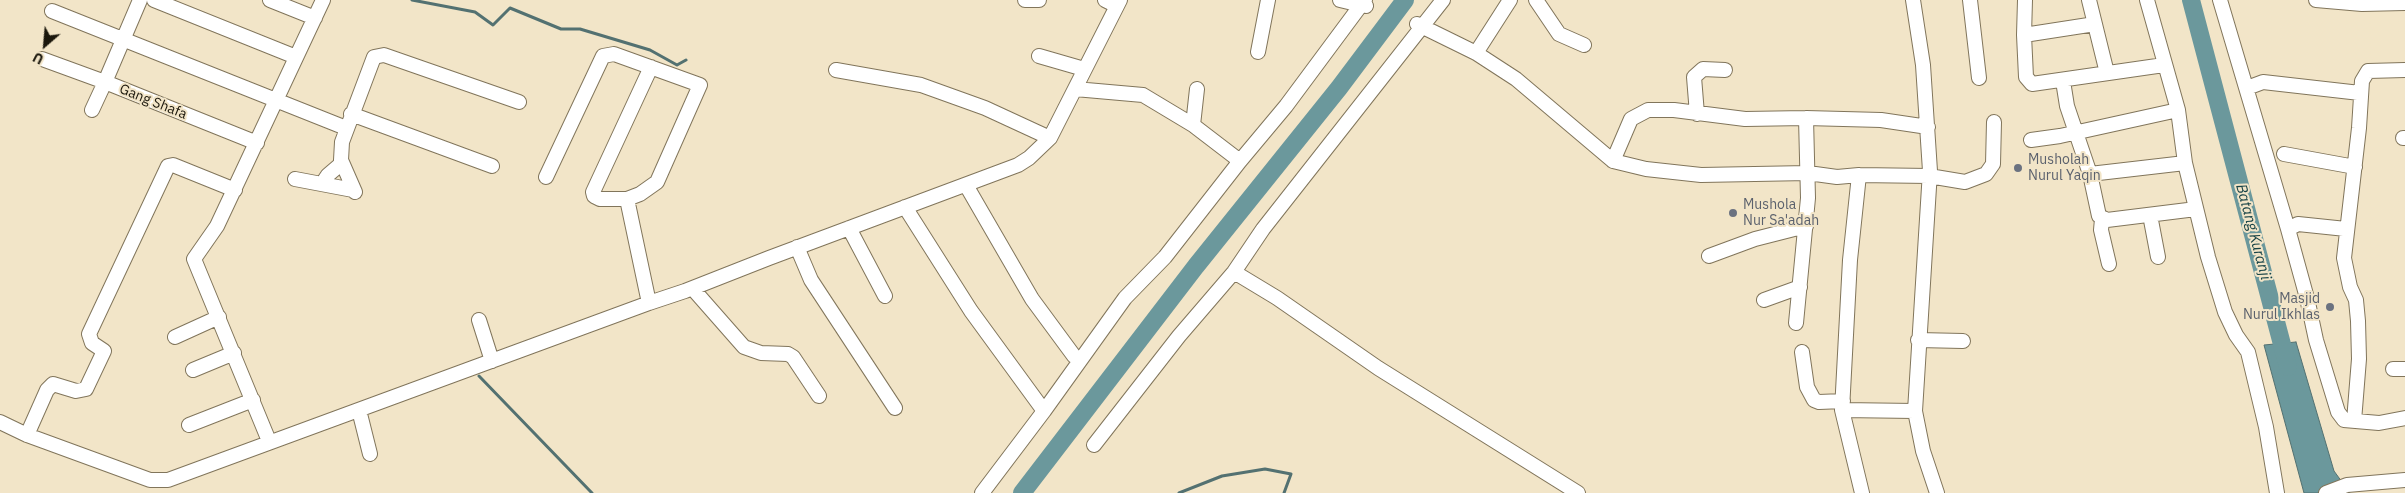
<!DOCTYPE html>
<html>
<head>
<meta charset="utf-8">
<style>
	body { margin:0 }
	#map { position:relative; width:2405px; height:493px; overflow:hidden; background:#f2e5c8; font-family:"IBM Plex Sans",sans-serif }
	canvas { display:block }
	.north { position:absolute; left:20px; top:20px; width:50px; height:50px; -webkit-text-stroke:4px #f2e5c8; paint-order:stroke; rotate:207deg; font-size:14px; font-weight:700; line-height:20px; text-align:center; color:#1b170c }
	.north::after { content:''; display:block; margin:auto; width:18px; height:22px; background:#1b170c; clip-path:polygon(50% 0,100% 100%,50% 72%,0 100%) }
</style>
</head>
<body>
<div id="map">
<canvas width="2405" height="493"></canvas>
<div class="north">U</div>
</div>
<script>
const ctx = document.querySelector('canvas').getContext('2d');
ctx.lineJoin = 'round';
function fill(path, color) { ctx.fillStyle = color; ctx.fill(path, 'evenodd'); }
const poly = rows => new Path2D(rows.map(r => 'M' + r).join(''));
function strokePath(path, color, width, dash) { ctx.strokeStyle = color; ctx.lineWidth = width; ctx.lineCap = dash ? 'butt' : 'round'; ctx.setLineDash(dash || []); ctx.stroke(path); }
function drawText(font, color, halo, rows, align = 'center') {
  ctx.font = font + ' "IBM Plex Sans",sans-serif'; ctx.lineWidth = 4; ctx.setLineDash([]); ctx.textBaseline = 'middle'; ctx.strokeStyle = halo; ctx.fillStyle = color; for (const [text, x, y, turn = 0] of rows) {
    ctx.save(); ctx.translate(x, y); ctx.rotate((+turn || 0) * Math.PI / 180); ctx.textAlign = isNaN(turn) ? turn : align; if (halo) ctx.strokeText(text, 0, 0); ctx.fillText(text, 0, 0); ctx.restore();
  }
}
const water = poly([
	[2296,342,2334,471,2350,493,2304,493,2264,345,2296,342]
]);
const stream = poly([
	[412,0,475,12,493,25,510,8,561,29,580,29,650,50,677,65,686,60],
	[479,376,592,493],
	[1179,493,1222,476,1265,469,1291,474,1284,493]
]);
const river = poly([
	[2191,0,2288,367],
	[1022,493,1196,266,1339,88,1405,0]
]);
const minor = poly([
	[140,0,105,82,257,143],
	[154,0,296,57],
	[270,0,315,18],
	[1025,0,1039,0],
	[1105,0,1117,6],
	[1340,0,1361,5,1365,0],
	[1536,0,1559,34,1584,45],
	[1913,0,1923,65,1930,171,1915,411,1923,451,1937,493],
	[1970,0,1979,78],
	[2025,0,2024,35,2026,77,2032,84,2164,65],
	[2089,0,2107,73],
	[2147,0,2178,110,2185,163,2208,257,2225,312,2236,335,2248,352,2266,427,2277,493],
	[2220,0,2288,229,2307,298,2316,340,2338,412,2344,420,2379,423,2405,418],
	[2316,0,2362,4,2405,3],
	[52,11,346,128],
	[1417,24,1476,53,1516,79,1613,161,1646,169,1701,175,1808,173,1837,177,1859,175,1929,176,1965,182,1986,174,1993,164,1994,122],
	[2024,35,2095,24],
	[1258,52,1268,0],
	[1476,53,1510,0],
	[1039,56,1084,69],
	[42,59,105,82,92,110],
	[836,70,921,85,985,108,1050,138],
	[2063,81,2067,106,2090,174,2099,216,2107,220,2196,209],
	[2247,88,2263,82,2360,93],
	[1075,89,1143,95,1193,125,1240,161,1286,106,1361,5,1366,6],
	[351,114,492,166],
	[1697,114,1694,77,1703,69,1725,70],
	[1193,125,1197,89],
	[2403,138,2405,138],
	[2031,140,2060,136,2178,110],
	[2284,154,2355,167],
	[1613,161,1631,119,1648,110,1674,110,1745,119,1806,118,1881,120,1928,127],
	[2090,174,2185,163],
	[1859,175,1850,260,1842,410,1862,493],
	[546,177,603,56,614,54,700,85,657,182,640,194,627,199],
	[295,179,353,190],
	[322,184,328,175,342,163],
	[966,185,1032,299,1074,356,1081,359],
	[355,192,341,160,342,142,374,57,384,55,519,102],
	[905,207,971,311,1044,411],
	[2150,215,2158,257],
	[2102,219,2101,230,2109,264],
	[849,228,885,296],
	[2288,229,2298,224,2346,229],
	[797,247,811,280,895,408],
	[1709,256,1755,239,1806,226],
	[1234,272,1277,298,1378,368,1578,493],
	[693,289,744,347,761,353,788,354,793,357,819,396],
	[1764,300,1800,287],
	[649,303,627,199,600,199,594,196,593,192,651,67],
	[479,320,492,361],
	[1796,323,1808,198,1806,118],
	[175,337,219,317],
	[1918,340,1963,341],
	[1802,352,1807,387,1814,400,1819,402,1843,401],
	[2393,369,2405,369],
	[193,370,234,353],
	[359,410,370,454],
	[1842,410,1915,411],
	[2354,421,2359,359,2358,321,2356,300,2350,287,2344,258,2359,128,2362,81,2368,71,2405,70],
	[0,422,27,435,150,480,168,480,649,303,685,291,769,258,1018,165,1029,158,1050,138,1120,0],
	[189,425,253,400],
	[27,435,47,390,53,384,76,391,86,389,104,351,92,343,89,334,168,166,173,165,235,190],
	[269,441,194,259,217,226,323,0],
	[1094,445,1179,336,1234,272,1263,229,1443,0],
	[982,493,1044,411,1125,298,1165,257,1240,161],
	[2326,493,2347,485,2405,480]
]);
const markers = [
	[2018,168,5,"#6b7280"],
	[1733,213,5,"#6b7280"],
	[2330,307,5,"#6b7280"]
];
const streetNames = [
	["Gang Shafa",153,102,22]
];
const worshipNames = [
	["Musholah",2028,160],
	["Nurul Yaqin",2028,176],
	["Mushola",1743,205],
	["Nur Sa'adah",1743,221],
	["Masjid",2320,299,"right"],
	["Nurul Ikhlas",2320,315,"right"]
];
const waterNames = [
	["Batang Kuranji",2253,232,75]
];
fill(water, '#6b989c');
strokePath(water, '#537171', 1);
strokePath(stream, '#537171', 3);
strokePath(river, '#6b989c', 18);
strokePath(minor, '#81755b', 16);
strokePath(minor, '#fff', 14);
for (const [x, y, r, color] of markers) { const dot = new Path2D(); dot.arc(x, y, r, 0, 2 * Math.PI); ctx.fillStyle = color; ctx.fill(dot); strokePath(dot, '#f2e5c8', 2); }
drawText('14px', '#1b170c', '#f2e5c8', streetNames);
drawText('14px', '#5b616d', '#f2e5c8', worshipNames, 'left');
drawText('italic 15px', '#184346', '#f2e5c8', waterNames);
</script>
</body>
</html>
